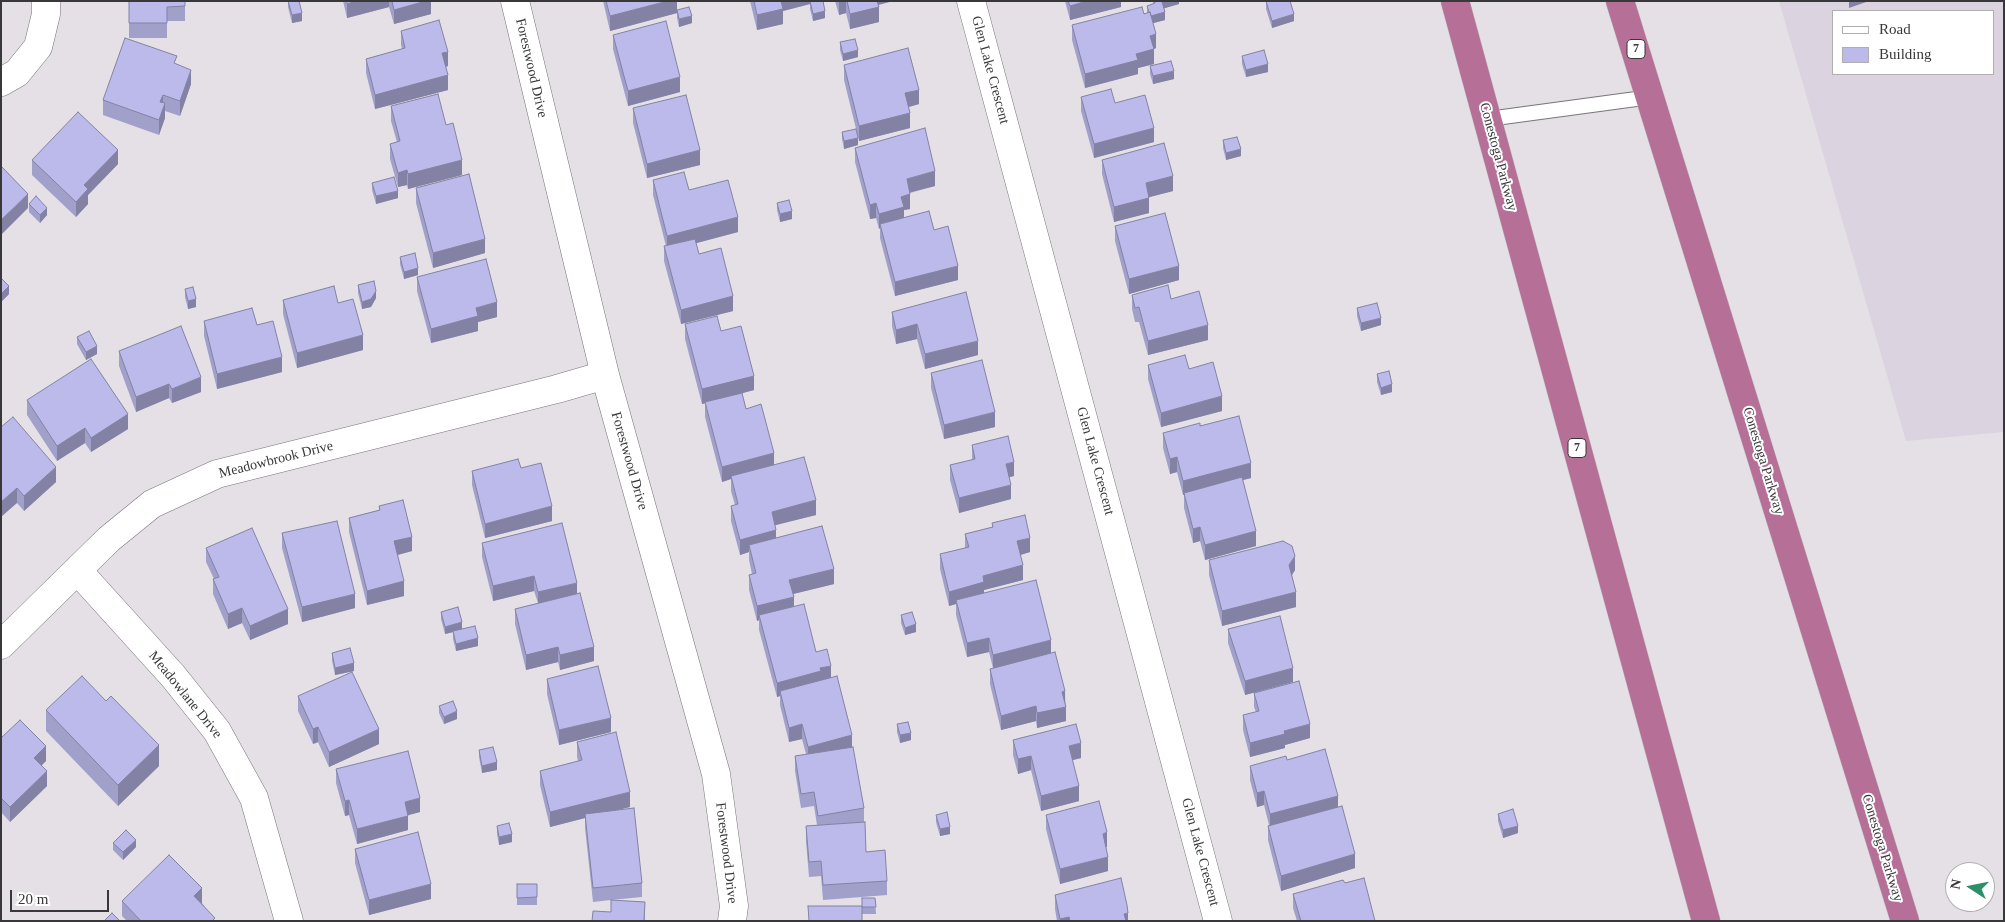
<!DOCTYPE html>
<html>
<head>
<meta charset="utf-8">
<style>
	body { margin:0 }
	#map { position:relative; width:2005px; height:922px; overflow:hidden; background:#e4e0e6; font-family:Georgia,serif }
	canvas { display:block }
	.frame { position:absolute; inset:0; border:2px solid #383739; pointer-events:none }
	.legend { position:absolute; left:1832px; top:10px; width:162px; height:65px; box-sizing:border-box; background:#fff; border:1px solid #afafb0; margin:0; padding:6px 9px; list-style:none; font-size:15px; color:#383739 }
	.legend li { display:flex; align-items:center; gap:10px; height:25px }
	.legend b { width:25px; border:1px solid #afafb0 }
	.north { position:absolute; left:1945px; top:862px; width:50px; height:50px; box-sizing:border-box; background:#fff; border:1px solid #afafb0; border-radius:50%; rotate:281deg; font-size:14px; font-weight:700; line-height:20px; text-align:center; color:#383739 }
	.north::after { content:''; display:block; margin:auto; width:18px; height:22px; background:#2b8f6a; clip-path:polygon(50% 0,100% 100%,50% 72%,0 100%) }
	.scale { position:absolute; left:10px; top:890px; width:99px; height:22px; box-sizing:border-box; border:2px solid #383739; border-top:0; padding-left:6px; font-size:15px; line-height:18px; white-space:nowrap; color:#383739; -webkit-text-stroke:4px #fff; paint-order:stroke }
</style>
</head>
<body>
<div id="map">
<canvas width="2005" height="922"></canvas>
<div class="frame"></div>
<ul class="legend">
<li><b style="height:6px;background:#fff"></b>Road</li>
<li><b style="height:14px;background:#bbbaeb"></b>Building</li>
</ul>
<div class="north">N</div>
<div class="scale">20 m</div>
</div>
<script>
const ctx = document.querySelector('canvas').getContext('2d');
ctx.lineJoin = 'round';
function fill(path, color) { ctx.fillStyle = color; ctx.fill(path, 'evenodd'); }
const poly = rows => new Path2D(rows.map(r => 'M' + r).join(''));
function strokePath(path, color, width, dash) { ctx.strokeStyle = color; ctx.lineWidth = width; ctx.lineCap = dash ? 'butt' : 'round'; ctx.setLineDash(dash || []); ctx.stroke(path); }
function drawText(font, color, halo, rows, align = 'center') {
  ctx.font = font + ' Georgia,serif'; ctx.lineWidth = 4; ctx.setLineDash([]); ctx.textBaseline = 'middle'; ctx.strokeStyle = halo; ctx.fillStyle = color; for (const [text, x, y, turn = 0] of rows) {
    ctx.save(); ctx.translate(x, y); ctx.rotate((+turn || 0) * Math.PI / 180); ctx.textAlign = isNaN(turn) ? turn : align; if (halo) ctx.strokeText(text, 0, 0); ctx.fillText(text, 0, 0); ctx.restore();
  }
}
const built = poly([
	[1779,1,2004,1,2004,432,1906,441],
	[1834,11,1994,11,1994,74,1834,74]
]);
const lane = poly([
	[1488,119,1651,97]
]);
const street = poly([
	[515,1,605,375,716,774,734,906,732,921],
	[971,1,1218,921],
	[1,82,17,73,38,47,46,14,46,1],
	[78,571,173,676,217,731,254,798,289,921],
	[1,645,109,539,152,504,217,474,557,389,605,375]
]);
const highway = poly([
	[1455,1,1706,921],
	[1620,1,1905,921]
]);
const wall = poly([
	[129,1,185,1,185,21,167,21,167,38,129,38],
	[288,1,302,21,292,23,288,7],
	[343,1,431,1,431,14,394,24,389,7,347,18],
	[603,1,677,1,677,13,610,31],
	[750,1,823,1,825,18,813,21,810,9,810,4,783,11,783,24,757,30],
	[835,1,893,1,878,5,879,22,850,29,846,13,839,15],
	[1065,1,1121,1,1121,7,1070,20],
	[1153,1,1179,1,1179,4,1164,8,1165,20,1153,23,1156,48,1154,49,1154,64,1138,68,1138,74,1085,88,1072,40,1072,25,1147,13,1147,6,1153,4],
	[1266,1,1294,21,1272,28,1266,9],
	[677,10,692,23,679,27,677,18],
	[401,31,448,66,446,67,448,90,375,109,366,73,366,59,402,49,401,45],
	[613,35,680,92,628,106,613,49],
	[840,42,858,57,843,61,840,50],
	[1242,56,1268,72,1246,77,1242,64],
	[177,64,191,84,180,116,165,111,165,118,159,135,103,115,103,100],
	[844,65,919,104,909,107,910,128,859,141,844,80],
	[1150,66,1174,79,1153,84,1150,74],
	[1081,97,1115,103,1154,142,1094,158,1081,111],
	[391,106,446,125,462,175,408,189,407,185,398,187,390,159,390,144,397,142,391,121],
	[633,108,700,165,647,178,633,123],
	[842,132,858,145,844,149,842,139],
	[1223,140,1241,156,1226,160,1223,148],
	[855,148,935,186,910,193,910,209,904,210,904,218,934,230,958,280,895,296,880,238,880,228,879,229,876,218,870,219,855,162],
	[32,160,118,164,88,195,88,204,76,217,32,175],
	[1102,160,1173,191,1149,197,1149,213,1114,222,1102,174],
	[653,180,689,190,738,232,696,243,699,254,733,311,681,324,664,261,664,246,666,246,653,195],
	[372,183,398,198,376,204,372,190],
	[416,188,485,253,433,268,416,203],
	[777,203,792,219,780,222,777,210],
	[29,204,47,215,40,223,29,212],
	[1115,226,1179,280,1129,294,1115,241],
	[400,257,418,275,404,279,400,264],
	[417,277,497,317,478,322,478,331,431,343,417,291],
	[1,278,9,294,2,301,1,299],
	[358,285,376,298,371,307,362,309,358,293],
	[185,289,196,307,188,309,185,297],
	[1132,295,1208,340,1148,355,1139,322,1135,322,1132,309],
	[283,300,363,350,297,368,283,314],
	[1357,308,1381,325,1361,331,1357,316],
	[892,312,978,355,925,369,917,339,896,344,892,326],
	[204,321,257,325,282,372,217,389,204,336],
	[685,324,721,331,754,390,742,393,746,409,774,465,816,515,775,525,776,538,834,584,793,594,794,606,816,652,831,678,852,747,864,808,864,822,866,852,887,881,887,895,823,900,821,876,809,877,806,841,806,826,817,825,814,806,801,808,795,771,795,756,806,754,802,739,789,742,780,705,780,696,777,697,759,630,759,620,757,621,749,590,749,575,752,574,749,560,749,552,740,555,731,521,731,506,735,505,731,491,731,479,722,482,705,417,705,403,702,404,685,339],
	[77,337,97,354,86,360,77,344],
	[119,351,201,392,172,403,169,398,136,412,119,366],
	[1148,365,1189,369,1222,411,1161,427,1148,379],
	[931,373,995,427,944,439,931,388],
	[1377,374,1392,392,1381,395,1377,382],
	[27,400,128,429,91,452,85,443,57,461,27,415],
	[1200,426,1251,478,1243,480,1256,546,1205,560,1200,541,1193,543,1184,508,1184,495,1183,495,1177,472,1170,474,1163,448,1163,433],
	[1,427,56,482,24,511,17,503],
	[972,445,1014,476,1009,477,1011,499,959,513,950,480,950,465,972,460],
	[521,468,552,521,485,538,472,485,472,471],
	[379,506,412,551,397,555,404,596,367,605,349,532,349,518,379,510],
	[992,523,1030,552,1020,555,1023,580,984,590,984,593,1051,653,1065,691,1066,721,1037,728,1036,721,1001,730,990,684,990,669,993,668,989,652,967,657,956,615,956,604,949,606,940,569,940,554,965,548,965,534,992,527],
	[282,533,355,608,302,622,282,548],
	[482,543,577,594,594,661,560,670,558,662,526,670,515,624,515,609,538,603,534,591,493,601,482,557],
	[206,548,288,624,250,640,242,623,228,629,213,594,213,579,214,579,206,562],
	[1209,560,1295,570,1292,575,1296,607,1222,626,1209,575],
	[441,612,462,629,478,646,456,651,453,639,453,632,445,634,441,619],
	[901,615,916,632,905,635,901,623],
	[1228,629,1293,682,1245,695,1228,643],
	[332,653,354,671,335,675,332,661],
	[547,679,611,732,559,745,547,694],
	[1254,693,1310,738,1285,745,1285,748,1250,757,1243,730,1243,715,1256,712,1254,707],
	[298,696,379,744,329,767,318,742,313,744,298,711],
	[439,706,457,719,444,724,439,713],
	[46,710,159,766,118,806,46,731],
	[897,724,911,740,900,743,897,732],
	[1,738,46,761,41,765,47,786,10,822,1,812],
	[1013,740,1081,758,1072,760,1079,801,1041,811,1031,770,1018,774,1013,755],
	[577,742,630,807,616,810,642,883,642,897,611,900,645,902,645,921,592,921,611,912,611,900,593,902,585,828,585,818,550,827,540,785,540,771,578,761,577,757],
	[479,750,497,770,482,773,479,757],
	[1287,760,1338,807,1355,868,1281,891,1268,840,1268,826,1269,825,1264,805,1257,807,1250,780,1250,766],
	[336,769,420,812,408,815,408,830,357,844,349,815,345,816,336,783],
	[1498,814,1518,833,1503,838,1498,821],
	[936,815,950,834,940,836,936,822],
	[1046,815,1107,847,1106,847,1108,871,1060,884,1046,829],
	[497,826,512,842,499,845,497,834],
	[113,843,136,847,123,860,113,850],
	[355,849,431,899,369,915,355,863],
	[1345,883,1375,921,1297,921,1293,908,1293,894],
	[517,884,537,884,537,905,517,905],
	[1055,895,1128,921,1057,921,1055,909],
	[862,898,875,898,876,914,862,914],
	[122,901,202,903,215,921,127,921,122,916]
]);
const shadedWall = poly([
	[356,1,389,1,389,7,347,18,347,4],
	[426,1,431,1,431,14,394,24,394,10],
	[668,1,677,1,677,13,610,31,610,16],
	[780,1,816,1,810,1,810,4,783,11,783,24,757,30,757,15],
	[839,1,846,1,846,13,839,15],
	[874,1,893,1,874,6],
	[1087,1,1121,1,1121,7,1070,20,1070,6],
	[1179,1,1179,4,1162,9,1162,2],
	[1849,1,1869,1,1849,8],
	[879,7,879,22,850,29,850,14],
	[825,11,825,18,813,21,813,14],
	[1165,12,1165,20,1150,24,1150,16],
	[302,13,302,21,292,23,292,15],
	[1294,14,1294,21,1272,28,1272,21],
	[692,16,692,23,679,27,679,19],
	[1156,34,1156,48,1154,49,1154,64,1138,68,1138,74,1085,88,1085,74,1136,54,1150,36],
	[858,50,858,57,843,61,843,54],
	[448,52,448,66,442,68,442,53],
	[1268,64,1268,72,1246,77,1246,70],
	[191,70,191,84,180,116,180,101],
	[1174,71,1174,79,1153,84,1153,76],
	[448,75,448,90,375,109,375,95],
	[680,77,680,92,628,106,628,91],
	[919,90,919,104,905,108,905,93],
	[163,95,163,108,165,103,165,118,159,135,159,120,160,102],
	[910,113,910,128,859,141,859,126],
	[1154,128,1154,142,1094,158,1094,144],
	[858,138,858,145,844,149,844,141],
	[1241,149,1241,156,1226,160,1226,153],
	[118,150,118,164,88,195,88,204,76,217,76,202,84,185],
	[700,150,700,165,647,178,647,164],
	[462,160,462,175,408,189,408,174],
	[407,170,407,185,398,187,398,173],
	[935,171,935,186,907,193,907,179],
	[1173,176,1173,191,1146,198,1146,183],
	[398,191,398,198,376,204,376,196],
	[28,194,28,208,1,235,1,220],
	[910,194,910,209,904,210,904,222,880,224,880,228,879,229,879,214,901,197],
	[1149,198,1149,213,1114,222,1114,207],
	[876,203,876,218,870,219,870,205],
	[47,208,47,215,40,223,40,215],
	[792,211,792,219,780,222,780,214],
	[738,217,738,232,667,251,667,236],
	[485,239,485,253,433,268,433,253],
	[958,266,958,280,895,296,895,282],
	[1179,266,1179,280,1129,294,1129,279],
	[418,268,418,275,404,279,404,272],
	[9,286,9,294,2,301,2,293],
	[376,291,376,298,371,307,362,309,362,302],
	[733,296,733,311,681,324,681,310],
	[196,299,196,307,188,309,188,301],
	[497,302,497,317,478,322,478,331,431,343,431,329,476,308],
	[1381,318,1381,325,1361,331,1361,323],
	[917,324,917,339,896,344,896,330],
	[1208,325,1208,340,1148,355,1148,341],
	[363,335,363,350,297,368,297,353],
	[978,341,978,355,925,369,925,354],
	[97,346,97,354,86,360,86,352],
	[282,357,282,372,217,389,217,374],
	[754,376,754,390,702,404,702,389],
	[201,377,201,392,172,403,172,389],
	[169,384,169,398,136,412,136,397],
	[1392,384,1392,392,1381,395,1381,388],
	[1222,396,1222,411,1161,427,1161,413],
	[995,412,995,427,944,439,944,425],
	[128,414,128,429,91,452,91,438],
	[85,428,85,443,57,461,57,446],
	[774,453,774,468,731,476,731,479,722,482,722,467],
	[1177,457,1177,472,1170,474,1170,459],
	[1014,462,1014,476,1006,478,1006,464],
	[1251,463,1251,478,1183,495,1183,481],
	[56,467,56,482,24,511,24,496],
	[1011,485,1011,499,959,513,959,498],
	[17,488,17,503,1,517,1,502],
	[816,500,816,515,772,526,772,512],
	[552,506,552,521,485,538,485,524],
	[1200,527,1200,541,1193,543,1193,529],
	[776,530,776,545,749,545,749,552,740,555,740,540],
	[1256,531,1256,546,1205,560,1205,545],
	[412,537,412,551,394,556,394,541],
	[1030,538,1030,552,1017,556,1017,541],
	[1295,556,1295,570,1289,580,1289,565],
	[1023,565,1023,580,984,590,984,597,956,600,956,604,949,606,949,592,983,576],
	[834,569,834,584,789,595,789,580],
	[534,576,534,591,493,601,493,586],
	[404,581,404,596,367,605,367,591],
	[577,583,577,597,538,607,538,592],
	[1296,592,1296,607,1222,626,1222,611],
	[355,594,355,608,302,622,302,607],
	[794,597,794,611,759,615,759,620,757,621,757,606],
	[242,608,242,623,228,629,228,614],
	[288,609,288,624,250,640,250,626],
	[462,622,462,630,445,634,445,627],
	[916,624,916,632,905,635,905,628],
	[478,638,478,646,456,651,456,644],
	[989,638,989,652,967,657,967,643],
	[1051,640,1051,655,993,670,993,655],
	[558,647,558,662,526,670,526,655],
	[594,647,594,661,560,670,560,655],
	[354,663,354,671,335,675,335,668],
	[831,666,831,680,780,691,780,696,777,697,777,683,820,668],
	[1293,668,1293,682,1245,695,1245,681],
	[1065,691,1065,706,1062,692],
	[1036,706,1036,721,1001,730,1001,716],
	[1066,707,1066,721,1037,728,1037,713],
	[457,711,457,719,444,724,444,717],
	[611,718,611,732,559,745,559,730],
	[802,724,802,739,789,742,789,728],
	[1310,724,1310,738,1285,745,1285,748,1250,757,1250,743,1284,731],
	[318,727,318,742,313,744,313,729],
	[379,729,379,744,329,767,329,752],
	[911,733,911,740,900,743,900,735],
	[852,735,852,750,808,761,808,747],
	[1081,743,1081,758,1069,761,1069,746],
	[159,745,159,766,118,806,118,785],
	[46,746,46,761,34,773,34,758],
	[1031,756,1031,770,1018,774,1018,759],
	[497,762,497,770,482,773,482,766],
	[47,771,47,786,10,822,10,807],
	[1079,786,1079,801,1041,811,1041,796],
	[1264,791,1264,805,1257,807,1257,793],
	[630,792,630,807,585,818,585,814,585,818,550,827,550,812],
	[1338,796,1338,811,1270,829,1270,814],
	[420,798,420,812,405,816,405,802],
	[349,800,349,815,345,816,345,801],
	[408,816,408,830,357,844,357,829],
	[1518,826,1518,833,1503,838,1503,830],
	[950,827,950,834,940,836,940,829],
	[1107,832,1107,847,1103,848,1103,834],
	[512,834,512,842,499,845,499,837],
	[136,840,136,847,123,860,123,852],
	[1355,854,1355,868,1281,891,1281,876],
	[1108,857,1108,871,1060,884,1060,869],
	[431,884,431,899,369,915,369,900],
	[202,888,202,903,194,910,194,896],
	[1128,913,1128,921,1124,921,1124,914],
	[1069,917,1069,921,1060,921,1060,919]
]);
const building = poly([
	[129,1,185,1,185,6,167,7,167,23,129,23,129,1],
	[288,1,299,1,302,13,292,15,288,1],
	[347,1,356,1,347,4,347,1],
	[392,1,426,1,394,10,392,1],
	[606,1,668,1,610,16,606,1],
	[754,1,781,1,783,9,757,15,754,1],
	[810,1,823,1,825,11,813,14,810,1],
	[847,1,877,1,879,7,850,14,847,1],
	[1068,1,1087,1,1070,6,1068,1],
	[1155,1,1163,1,1162,2,1165,12,1151,16,1150,12,1149,12,1147,6,1155,3,1155,1],
	[1266,1,1290,1,1294,14,1272,21,1266,1],
	[689,7,692,16,679,19,677,10,689,7],
	[1142,7,1144,14,1150,12,1156,34,1150,36,1154,49,1136,54,1138,60,1085,74,1072,25,1142,7],
	[439,20,448,52,442,53,448,75,375,95,366,59,405,48,401,31,439,20],
	[666,21,680,77,628,91,613,35,666,21],
	[125,38,177,56,174,63,191,70,180,101,163,95,160,102,165,103,159,120,103,100,125,38],
	[855,39,858,50,843,54,840,42,855,39],
	[908,48,919,90,905,93,910,113,859,126,844,65,908,48],
	[1264,50,1268,64,1246,70,1242,56,1264,50],
	[1171,61,1174,71,1153,76,1150,66,1171,61],
	[1111,89,1115,103,1145,95,1154,128,1094,144,1081,97,1111,89],
	[438,94,446,125,453,123,462,160,408,174,407,170,398,173,390,144,400,141,391,106,438,94],
	[686,95,700,150,647,164,633,108,686,95],
	[78,112,118,150,84,185,88,189,76,202,32,160,78,112],
	[925,128,935,171,907,179,910,194,901,197,904,207,879,214,876,203,870,205,855,148,925,128],
	[856,129,858,138,844,141,842,132,856,129],
	[1237,137,1241,149,1226,153,1223,140,1237,137],
	[1164,143,1173,176,1146,183,1149,198,1114,207,1102,160,1164,143],
	[1,166,28,194,1,220,1,166],
	[684,172,689,190,728,180,738,217,667,236,653,180,684,172],
	[469,174,485,239,433,253,416,188,469,174],
	[394,177,398,191,376,196,372,183,394,177],
	[36,196,47,208,40,215,29,204,36,196],
	[789,200,792,211,780,214,777,203,789,200],
	[929,211,934,230,948,226,958,266,895,282,880,224,929,211],
	[1165,213,1179,266,1129,279,1115,226,1165,213],
	[695,239,699,254,721,248,733,296,681,310,664,246,695,239],
	[415,253,418,268,404,272,400,257,415,253],
	[486,259,497,302,476,308,478,316,431,329,417,277,486,259],
	[1,278,9,286,2,293,1,292,1,278],
	[374,281,376,291,371,299,362,302,358,285,374,281],
	[1168,285,1171,299,1199,291,1208,325,1148,341,1139,307,1135,308,1132,295,1168,285],
	[334,286,338,303,353,299,363,335,297,353,283,300,334,286],
	[193,287,196,299,188,301,185,289,193,287],
	[966,292,978,341,925,354,917,324,896,330,892,312,966,292],
	[1377,303,1381,318,1361,323,1357,308,1377,303],
	[252,308,257,325,273,321,282,357,217,374,204,321,252,308],
	[717,316,721,331,741,326,754,376,702,389,685,324,717,316],
	[181,326,201,377,172,389,169,384,136,397,119,351,181,326],
	[89,331,97,346,86,352,77,337,89,331],
	[1185,355,1189,369,1213,362,1222,396,1161,413,1148,365,1185,355],
	[91,359,128,414,91,438,85,428,57,446,27,400,91,359],
	[982,360,995,412,944,425,931,373,982,360],
	[1389,371,1392,384,1381,388,1377,374,1389,371],
	[742,393,746,409,761,404,774,453,722,467,705,402,742,393],
	[1239,416,1251,463,1183,481,1177,457,1170,459,1163,433,1200,423,1200,426,1239,416],
	[13,417,56,467,24,496,17,488,1,502,1,427,13,417],
	[1008,436,1014,462,1006,464,1011,485,959,498,950,465,975,459,972,445,1008,436],
	[804,457,816,500,772,512,776,530,740,540,731,506,738,504,731,476,804,457],
	[518,459,521,468,541,463,552,506,485,524,472,471,518,459],
	[1242,477,1256,531,1205,545,1200,527,1193,529,1184,493,1242,477],
	[403,500,412,537,394,541,404,581,367,591,349,518,380,510,379,506,403,500],
	[1025,515,1030,538,1017,541,1023,565,983,576,984,582,949,592,940,554,969,547,965,534,993,527,992,523,1025,515],
	[337,521,355,594,302,607,282,533,337,521],
	[562,523,577,583,538,592,534,576,493,586,482,543,562,523],
	[822,526,834,569,789,580,794,597,757,606,749,575,756,573,749,545,822,526],
	[252,528,288,609,250,626,242,608,228,614,213,579,219,577,206,548,252,528],
	[1283,541,1292,546,1295,556,1289,565,1296,592,1222,611,1209,560,1283,541],
	[1036,580,1051,640,993,655,989,638,967,643,956,600,1036,580],
	[580,593,594,647,560,655,558,647,526,655,515,609,580,593],
	[804,604,816,652,827,649,831,666,820,668,821,671,777,683,759,615,804,604],
	[458,607,462,622,445,627,441,612,458,607],
	[912,612,916,624,905,628,901,615,912,612],
	[1280,616,1293,668,1245,681,1228,629,1280,616],
	[475,626,478,638,456,644,453,631,475,626],
	[350,648,354,663,335,668,332,653,350,648],
	[1055,652,1065,691,1062,692,1066,707,1037,713,1036,706,1001,716,990,669,1055,652],
	[598,666,611,718,559,730,547,679,598,666],
	[352,672,379,729,329,752,318,727,313,729,298,696,352,672],
	[82,676,106,701,111,696,159,745,118,785,46,710,82,676],
	[837,676,852,735,808,747,802,724,789,728,780,691,837,676],
	[1299,681,1310,724,1284,731,1285,734,1250,743,1243,715,1259,711,1254,693,1299,681],
	[453,701,457,711,444,717,439,706,453,701],
	[20,720,46,746,34,758,47,771,10,807,1,798,1,738,20,720],
	[908,722,911,733,900,735,897,724,908,722],
	[1076,724,1081,743,1069,746,1079,786,1041,796,1031,756,1018,759,1013,740,1076,724],
	[616,732,630,792,550,812,540,771,582,760,577,742,616,732],
	[493,747,497,762,482,766,479,750,493,747],
	[853,747,864,808,818,816,814,792,801,794,795,756,853,747],
	[1325,749,1338,796,1270,814,1264,791,1257,793,1250,766,1286,756,1287,760,1325,749],
	[408,751,420,798,405,802,408,816,357,829,349,800,345,801,336,769,408,751],
	[1099,801,1107,832,1103,834,1108,857,1060,869,1046,815,1099,801],
	[1342,806,1355,854,1281,876,1268,826,1342,806],
	[634,808,642,883,593,888,585,814,634,808],
	[1513,809,1518,826,1503,830,1498,814,1513,809],
	[947,812,950,827,940,829,936,815,947,812],
	[865,822,866,852,885,850,887,881,823,885,821,861,809,862,806,826,865,822],
	[509,823,512,834,499,837,497,826,509,823],
	[126,830,136,840,123,852,113,843,126,830],
	[418,832,431,884,369,900,355,849,418,832],
	[169,855,202,888,194,896,215,918,212,921,141,921,122,901,169,855],
	[1121,878,1127,905,1128,913,1124,914,1126,921,1070,921,1069,917,1060,919,1055,895,1121,878],
	[1364,878,1375,921,1301,921,1293,894,1343,880,1345,883,1364,878],
	[517,884,537,884,537,897,517,898,517,884],
	[862,898,875,898,876,907,862,907,862,898],
	[611,900,645,902,644,921,592,921,593,911,611,912,611,900],
	[808,906,862,906,862,921,809,921,808,906],
	[112,913,120,921,104,921,112,913]
]);
const shields = [
	[1636,49,18],
	[1577,448,18]
];
const shieldNames = [
	["7",1636,49],
	["7",1577,448]
];
const streetNames = [
	["Forestwood Drive",531,68,77],
	["Glen Lake Crescent",990,70,75],
	["Conestoga Parkway",1498,157,75],
	["Meadowbrook Drive",276,460,-14],
	["Forestwood Drive",629,461,74],
	["Glen Lake Crescent",1095,461,75],
	["Conestoga Parkway",1763,461,73],
	["Meadowlane Drive",185,695,51],
	["Conestoga Parkway",1882,848,73],
	["Glen Lake Crescent",1200,852,75],
	["Forestwood Drive",726,853,83]
];
fill(built, '#dbd3df');
strokePath(lane, '#79757a', 16);
strokePath(street, '#79757a', 29);
strokePath(highway, '#bfbfc0', 29);
strokePath(lane, '#fff', 14);
strokePath(street, '#fff', 28);
strokePath(highway, '#b66f97', 28);
fill(wall, '#a1a0ca');
fill(shadedWall, '#8382a4');
fill(building, '#bbbaeb');
strokePath(building, '#8382a4', 1);
for (const [x, y, w] of shields) { const box = new Path2D(); box.roundRect(x - w / 2, y - 9.5, w, 19, 4); ctx.fillStyle = '#fff'; ctx.fill(box); strokePath(box, '#383739', 1); }
drawText('bold 12px', '#383739', null, shieldNames);
drawText('14px', '#383739', '#fff', streetNames);
</script>
</body>
</html>
